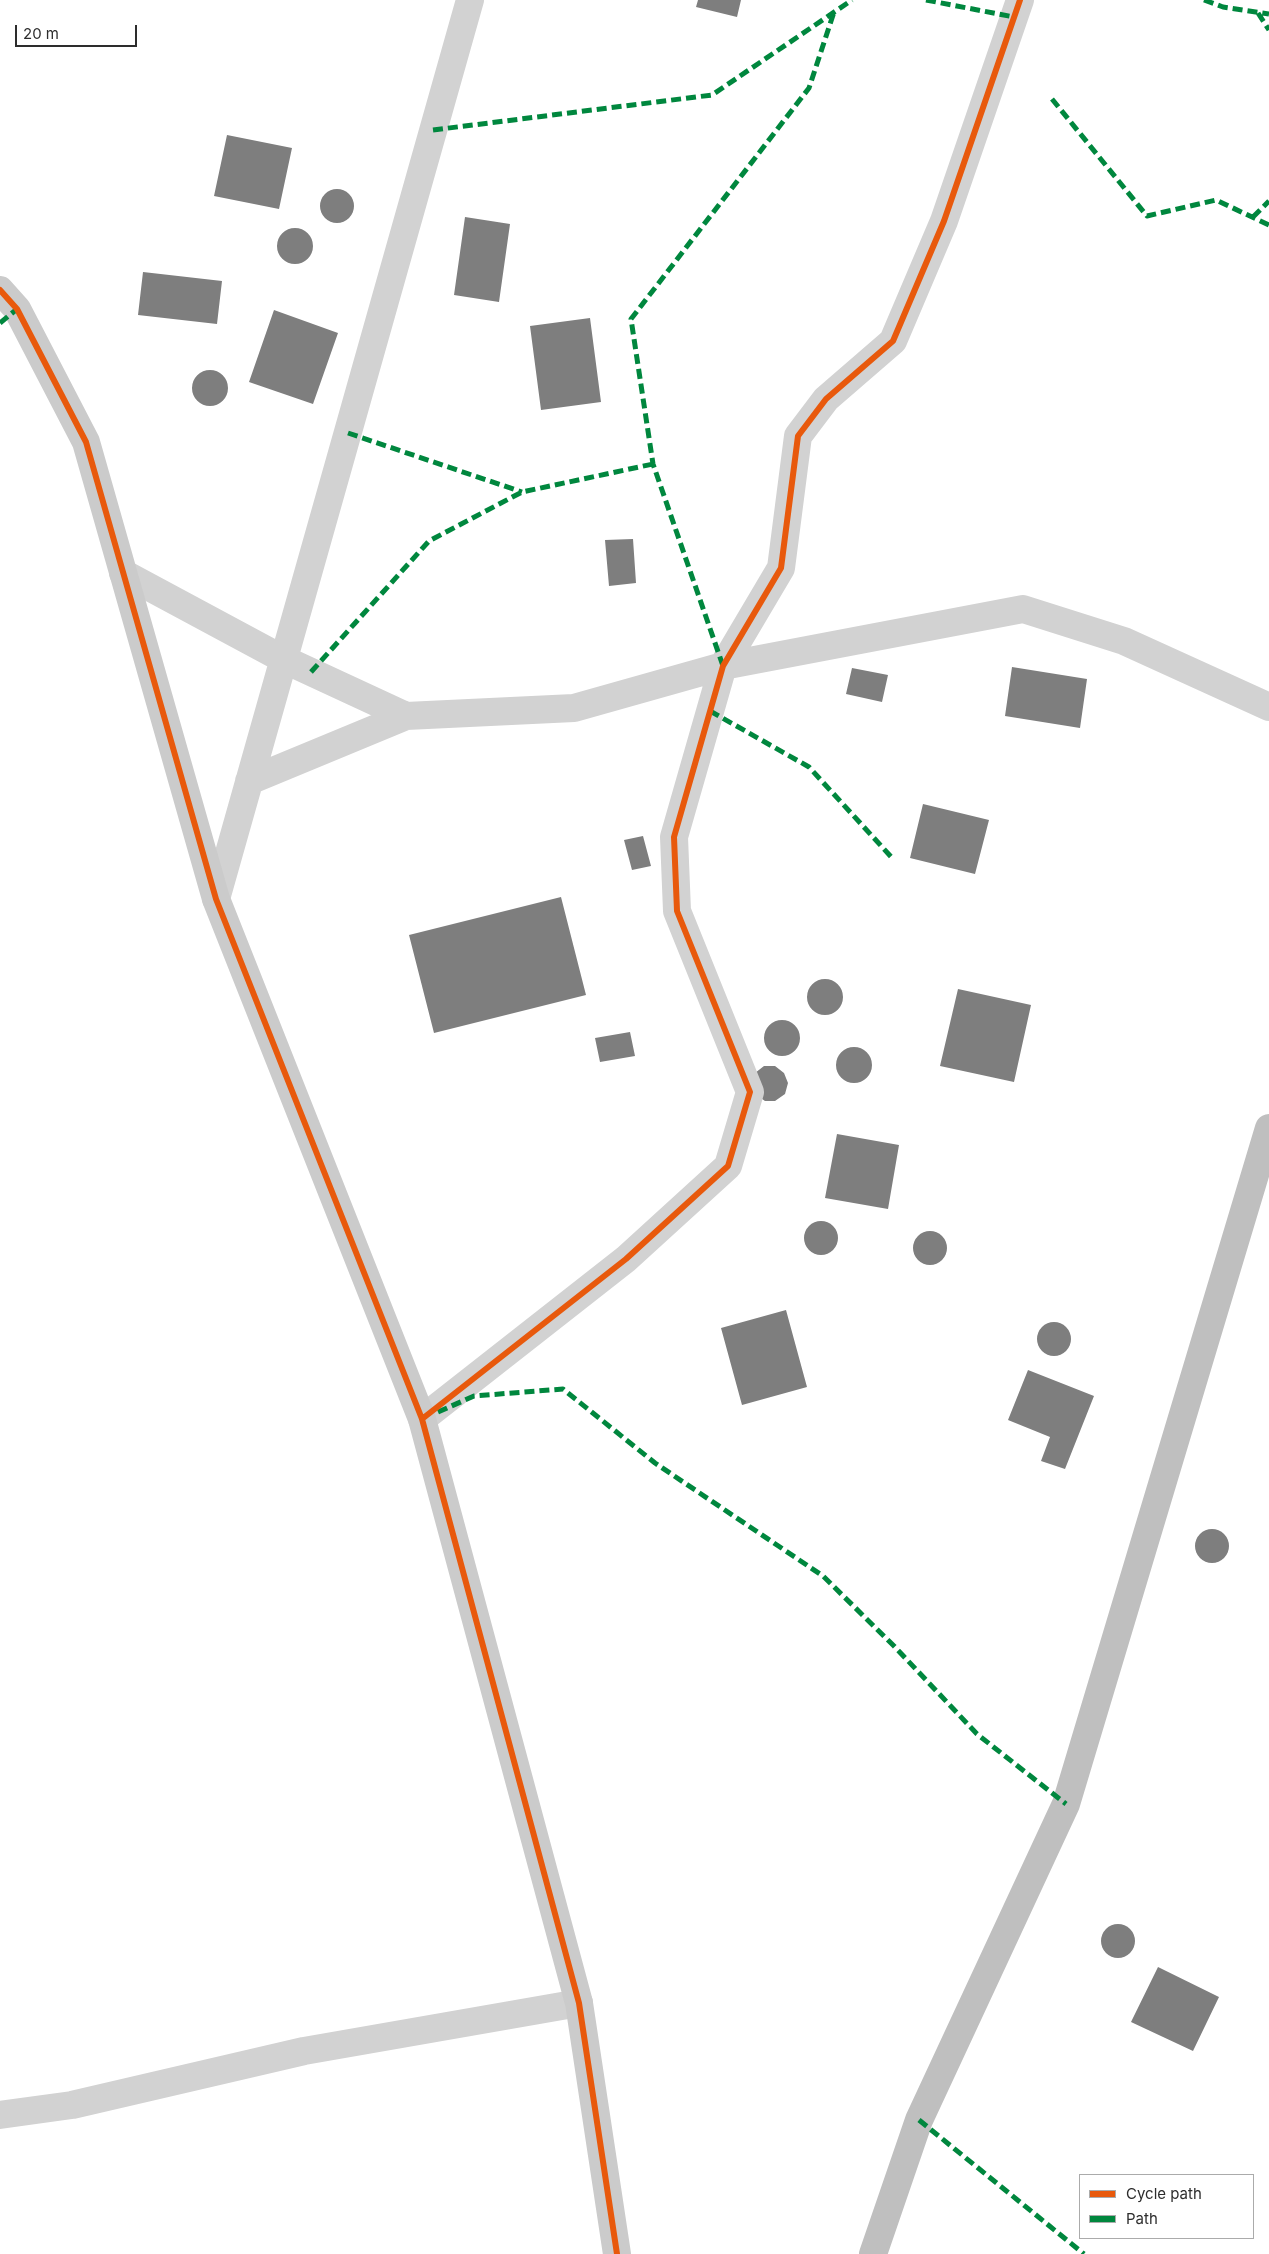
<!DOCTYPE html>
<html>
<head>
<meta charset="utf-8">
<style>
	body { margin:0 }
	#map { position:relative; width:1269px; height:2254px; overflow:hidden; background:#fff; font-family:Inter,sans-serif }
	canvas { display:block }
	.legend { position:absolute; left:1079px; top:2174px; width:175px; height:65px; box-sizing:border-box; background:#fff; border:1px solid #ababab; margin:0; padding:6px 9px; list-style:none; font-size:15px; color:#2d2d2d }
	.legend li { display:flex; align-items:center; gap:10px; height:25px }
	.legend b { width:25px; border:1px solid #ababab }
	.scale { position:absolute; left:15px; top:25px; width:122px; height:22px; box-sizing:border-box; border:2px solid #2d2d2d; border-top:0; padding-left:6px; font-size:15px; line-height:18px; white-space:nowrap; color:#2d2d2d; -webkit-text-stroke:4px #fff; paint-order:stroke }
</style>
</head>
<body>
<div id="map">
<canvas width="1269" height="2254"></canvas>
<ul class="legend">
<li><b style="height:6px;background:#e8590c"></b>Cycle path</li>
<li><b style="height:6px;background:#00873e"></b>Path</li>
</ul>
<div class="scale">20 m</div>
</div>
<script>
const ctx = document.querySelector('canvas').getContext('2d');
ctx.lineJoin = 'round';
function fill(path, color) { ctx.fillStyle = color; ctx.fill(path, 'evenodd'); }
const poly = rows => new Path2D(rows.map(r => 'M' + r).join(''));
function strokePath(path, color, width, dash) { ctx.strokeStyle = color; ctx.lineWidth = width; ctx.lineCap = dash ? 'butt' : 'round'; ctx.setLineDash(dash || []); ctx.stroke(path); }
const building = poly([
	[698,0,741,0,737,17,696,7],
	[227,135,292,148,279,209,214,196],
	'320 206a17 17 0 1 1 34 0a17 17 0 1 1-34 0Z',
	[465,217,510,224,499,302,454,295],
	'277 246a18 18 0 1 1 36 0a18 18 0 1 1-36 0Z',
	[143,272,222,281,217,324,138,315],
	[274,310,338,333,313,404,249,382],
	[590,318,601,402,541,410,530,326],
	'192 388a18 18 0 1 1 36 0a18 18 0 1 1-36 0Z',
	[633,539,636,583,609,586,605,540],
	[1012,667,1087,679,1080,728,1005,716],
	[852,668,888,675,882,702,846,694],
	[923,804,989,820,975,874,910,858],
	[643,836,651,866,632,870,624,840],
	[561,897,586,995,434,1033,409,935],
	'807 997a18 18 0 1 1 36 0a18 18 0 1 1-36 0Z',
	[958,989,1031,1005,1014,1082,940,1066],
	'764 1038a18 18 0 1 1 36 0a18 18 0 1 1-36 0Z',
	[630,1032,635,1056,600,1062,595,1038],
	'836 1065a18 18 0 1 1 36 0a18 18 0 1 1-36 0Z',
	[764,1066,775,1066,784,1073,788,1083,785,1094,775,1101,765,1101,755,1094,755,1073],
	[837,1134,899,1145,888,1209,825,1198],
	'804 1238a17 17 0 1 1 34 0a17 17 0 1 1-34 0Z',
	'913 1248a17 17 0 1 1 34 0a17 17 0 1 1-34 0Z',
	[786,1310,807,1387,742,1405,721,1328],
	'1037 1339a17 17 0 1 1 34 0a17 17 0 1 1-34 0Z',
	[1028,1370,1094,1396,1065,1469,1041,1461,1050,1437,1008,1420],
	'1195 1546a17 17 0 1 1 34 0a17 17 0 1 1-34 0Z',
	'1101 1941a17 17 0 1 1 34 0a17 17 0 1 1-34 0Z',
	[1158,1967,1219,1997,1193,2051,1131,2022]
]);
const street = poly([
	[123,573,283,659,406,716,574,708,723,666,1023,609,1124,641,1269,707],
	[249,781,406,716],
	[216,899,470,0],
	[422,1419,626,1259,728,1166,750,1092,677,911,674,837,723,666,781,568,798,436,826,399,893,341,944,221,1020,0],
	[0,2115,72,2105,304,2051,579,2003]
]);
const secondary = poly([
	[0,290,17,309,86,442,216,899,422,1419,579,2003,617,2254]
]);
const highway = poly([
	[873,2254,919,2120,1066,1804,1269,1128]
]);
const quiet = poly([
	[926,0,1014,17],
	[1204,0,1223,7,1269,14],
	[1258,13,1269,30],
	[1052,99,1147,216,1216,200,1269,225],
	[433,130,712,95,852,0],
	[1253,217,1269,201],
	[0,323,17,309],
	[348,433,522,492],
	[723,666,653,464,631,319,809,88,834,12],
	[311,672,429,541,522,492,653,464],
	[710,711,809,767,894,860],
	[438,1412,474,1396,563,1389,655,1463,823,1576,894,1646,977,1734,1066,1804],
	[919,2120,1084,2254]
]);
const cycleway = poly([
	[0,290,17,309,86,442,216,899,422,1419,579,2003,617,2254],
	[422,1419,626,1259,728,1166,750,1092,677,911,674,837,723,666,781,568,798,436,826,399,893,341,944,221,1020,0]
]);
fill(building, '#7e7e7e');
strokePath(street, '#d2d2d2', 28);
strokePath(secondary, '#cbcbcb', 28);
strokePath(highway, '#bfbfbf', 28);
strokePath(quiet, '#00873e', 5, [10, 5]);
strokePath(cycleway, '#e8590c', 6);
</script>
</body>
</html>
